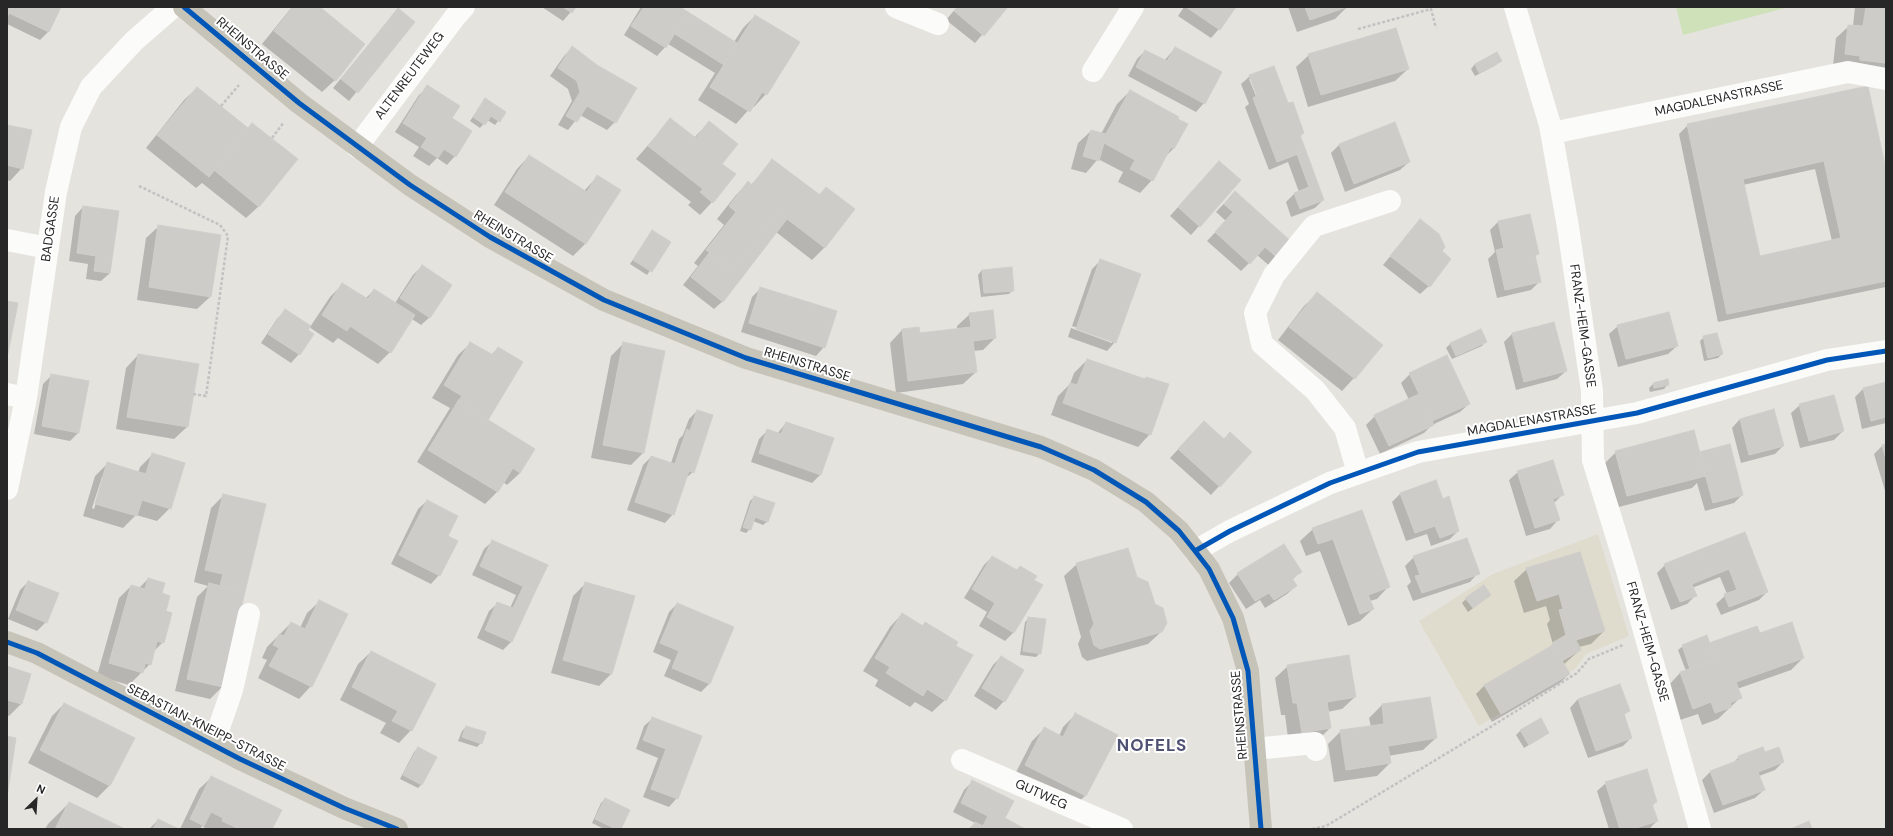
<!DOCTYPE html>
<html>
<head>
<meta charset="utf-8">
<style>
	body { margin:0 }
	#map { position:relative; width:1893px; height:836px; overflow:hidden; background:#e5e3de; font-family:"DM Sans",sans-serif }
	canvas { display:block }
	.frame { position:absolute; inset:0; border:8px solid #272727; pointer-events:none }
	.north { position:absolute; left:16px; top:780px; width:40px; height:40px; -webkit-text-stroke:3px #fff; paint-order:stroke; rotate:25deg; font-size:11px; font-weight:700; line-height:16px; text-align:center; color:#272727 }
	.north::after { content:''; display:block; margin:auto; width:14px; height:18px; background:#272727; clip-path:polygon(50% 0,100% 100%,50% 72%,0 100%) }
</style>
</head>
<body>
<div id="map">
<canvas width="1893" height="836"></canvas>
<div class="frame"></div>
<div class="north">N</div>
</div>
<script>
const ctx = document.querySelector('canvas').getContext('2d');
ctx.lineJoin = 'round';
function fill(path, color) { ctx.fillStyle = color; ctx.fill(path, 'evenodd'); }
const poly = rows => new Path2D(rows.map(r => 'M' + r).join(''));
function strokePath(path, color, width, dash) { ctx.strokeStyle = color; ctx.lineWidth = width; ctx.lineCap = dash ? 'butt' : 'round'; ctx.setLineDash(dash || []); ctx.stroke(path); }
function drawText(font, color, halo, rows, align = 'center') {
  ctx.font = font + ' "DM Sans",sans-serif'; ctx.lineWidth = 4; ctx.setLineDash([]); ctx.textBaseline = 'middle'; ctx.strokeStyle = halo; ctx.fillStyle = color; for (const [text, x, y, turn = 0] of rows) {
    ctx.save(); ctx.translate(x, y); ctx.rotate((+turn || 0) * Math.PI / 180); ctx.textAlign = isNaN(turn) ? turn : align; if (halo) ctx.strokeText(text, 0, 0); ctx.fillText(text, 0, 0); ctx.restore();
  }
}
const education = poly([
	[1598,534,1629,636,1586,654,1575,669,1479,726,1419,621,1493,574]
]);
const pitch = poly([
	[1676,7,1789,7,1683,35]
]);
const shadow = poly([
	[7,7,60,7,49,31,40,40,7,24],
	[292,7,318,7,335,80,322,92,262,44],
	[542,7,575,7,563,21],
	[641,7,678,7,734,42,743,28,755,16,766,94,754,107,752,106,736,124,698,100,715,73,668,44,657,56,624,35],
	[957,7,1006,7,975,43,946,20],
	[1184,7,1234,7,1219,29,1211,38,1178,16],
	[1288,7,1347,7,1335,19,1297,32],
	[1855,7,1886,7,1886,77,1833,66,1836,38,1849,26,1853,26],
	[398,9,414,22,349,101,333,88],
	[572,48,615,122,607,130,580,115,568,130,558,125,572,101,568,89,550,76,564,56],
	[1175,48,1204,103,1196,112,1128,76,1137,59,1145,51,1164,61],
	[1497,53,1500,61,1496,65,1475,76,1471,69,1475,64],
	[1309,55,1408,69,1395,81,1308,107,1296,67],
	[1250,76,1288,105,1303,133,1300,137,1323,200,1315,208,1291,217,1286,202,1294,194,1299,192,1288,162,1269,170,1245,107,1249,104,1241,84],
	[1249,79,1252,79,1260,101,1258,101],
	[428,87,451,119,455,156,447,165,437,158,429,166,413,156,419,147,395,132,419,95],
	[197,88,247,129,259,206,246,218,202,183,196,188,146,148,184,100],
	[1130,91,1174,148,1165,157,1152,180,1140,193,1118,182,1123,172,1098,159,1086,173,1071,169,1078,143,1091,131,1101,134,1117,104],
	[485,99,505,112,495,125,487,120,480,128,470,121],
	[671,119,694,138,709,122,721,164,712,202,700,215,688,205,691,202,636,159],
	[1394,124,1409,162,1400,170,1345,192,1331,153,1339,145],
	[1688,125,1886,175,1886,287,1718,322,1679,134],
	[1815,169,1832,241,1759,257,1743,185],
	[7,126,22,168,10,181,7,180],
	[529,156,584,191,597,177,586,243,573,256,494,205,517,169],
	[773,160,819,195,826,188,854,209,824,248,812,260,776,232,723,301,714,309,683,285,698,266,694,263,724,225,717,219,736,195,748,183,751,185],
	[1211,170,1240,180,1191,235,1170,216],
	[1235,192,1294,245,1272,268,1257,255,1241,271,1207,241,1226,221,1216,212],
	[83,207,118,212,110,273,101,281,86,279,88,264,69,261,75,216],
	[1420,220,1441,252,1429,286,1420,294,1383,265],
	[1498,222,1538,253,1534,258,1540,281,1531,290,1497,298,1488,259,1495,252,1490,230],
	[159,226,210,297,197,309,137,300,146,238],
	[649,236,669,243,647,275,630,264],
	[1101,260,1115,342,1107,351,1068,337,1071,328,1112,343,1112,340,1072,326,1092,269],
	[422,266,430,317,421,325,412,319,390,352,378,364,338,338,333,343,309,327,299,354,291,363,261,343,277,319,285,311,310,327,330,297,343,284,365,299,374,290,395,303,413,275],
	[982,270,1013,290,1009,294,981,297,978,275],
	[761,288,824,347,816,356,741,332,752,297],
	[1317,294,1354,378,1342,391,1278,340,1304,306],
	[970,314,995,338,983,350,973,351,976,372,963,384,896,393,890,343,902,330,918,328,919,334,957,329,957,326],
	[1554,323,1566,371,1557,379,1516,390,1504,342,1512,334],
	[1618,326,1677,346,1668,354,1618,367,1609,334],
	[1480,330,1486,341,1482,346,1452,359,1446,348,1450,344],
	[1704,337,1722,354,1718,358,1704,361,1700,341],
	[471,343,491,355,498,348,486,420,534,449,520,473,507,485,503,482,497,492,485,504,417,462,450,408,432,398,458,355],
	[624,343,664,351,643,453,631,465,591,458,611,356],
	[138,355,187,427,174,439,116,429,126,368],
	[1087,360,1144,380,1150,434,1138,447,1051,415,1058,396,1070,384,1074,373],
	[1410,374,1469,404,1460,412,1432,425,1424,433,1380,454,1366,425,1375,416,1409,400,1401,383],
	[52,375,88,382,78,433,70,441,34,434,43,384],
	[1667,380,1668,384,1664,389,1650,392,1649,388,1653,384],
	[1886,383,1886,423,1862,429,1855,397,1863,389],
	[1800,405,1843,431,1834,440,1800,448,1791,413],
	[697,411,693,472,685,479,673,514,665,523,627,510,643,465,651,457,671,463,679,439,683,435,689,419],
	[1774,411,1783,446,1775,454,1741,463,1732,428,1740,419],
	[786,423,821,474,812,483,751,462,759,439,767,431,777,434],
	[1196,430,1224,440,1250,452,1211,495,1170,458],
	[1886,445,1886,494,1874,454,1882,446],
	[1616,452,1699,454,1742,495,1734,503,1705,511,1697,483,1692,488,1615,508,1603,465],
	[153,454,170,508,157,521,136,515,123,528,83,516,95,476,108,463,138,473,140,467],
	[102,477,104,477,94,509,92,508],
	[1518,472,1562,495,1553,504,1558,520,1550,529,1526,536,1509,480],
	[1400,494,1442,500,1458,531,1450,539,1431,546,1427,534,1406,541,1392,502],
	[223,496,264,505,222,687,210,699,175,691,197,597,208,586,194,582,211,508],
	[754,497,768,521,763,525,753,521,750,529,746,533,740,531,750,501],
	[427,501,446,536,439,575,431,584,391,564,418,509],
	[1362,511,1389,586,1377,599,1370,601,1373,609,1360,621,1348,626,1320,551,1306,556,1300,541,1313,529],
	[1744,534,1767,592,1759,600,1721,615,1716,604,1727,594,1720,577,1692,588,1696,595,1687,604,1671,610,1657,573,1665,565],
	[493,541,546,566,511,642,503,650,477,638,489,611,498,603,510,608,516,595,472,575,484,549],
	[1579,553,1604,631,1591,644,1579,647,1580,650,1563,665,1569,674,1560,683,1492,722,1476,694,1484,686,1546,650,1553,644,1547,624,1550,620,1546,606,1524,613,1514,581,1527,569],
	[992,557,1041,586,1013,633,1005,641,979,626,987,612,964,598,984,565],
	[1414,557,1478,573,1470,582,1413,601,1407,586,1411,582,1405,566],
	[1077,564,1136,577,1161,632,1148,644,1087,661,1082,657,1078,644,1081,637,1064,576],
	[1300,572,1292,580,1296,586,1287,594,1265,608,1260,600,1246,609,1229,583,1238,574],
	[148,579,161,594,165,611,163,642,153,652,150,664,129,685,97,676,119,598,131,586,139,588],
	[28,582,46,622,37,631,8,619,20,590],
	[586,583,611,674,599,686,551,673,573,596],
	[1490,595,1468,612,1462,603,1466,599],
	[320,601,311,686,299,699,258,678,267,660,262,658,267,647,291,623,300,628,307,613],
	[677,604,709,684,701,692,664,676,671,660,653,652,669,612],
	[902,614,922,626,925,623,945,700,932,712,915,702,910,707,875,686,878,680,863,671,890,627],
	[1029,618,1040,653,1036,657,1020,655,1025,622],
	[1759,634,1803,658,1791,670,1737,689,1740,698,1718,719,1702,725,1698,714,1680,720,1668,686,1680,673,1686,671,1678,650,1683,646,1709,645],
	[371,652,411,730,399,743,380,733,386,723,340,700,358,664],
	[1001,657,1004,701,996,710,974,696,993,665],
	[1288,666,1355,697,1342,709,1327,712,1330,728,1318,740,1289,745,1285,715,1281,715,1275,678],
	[7,667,30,674,21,704,9,716,7,716],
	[1429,698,1436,738,1423,750,1388,756,1390,763,1377,776,1334,782,1328,744,1341,731,1371,727,1369,718,1382,705],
	[1578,699,1628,711,1623,716,1631,738,1623,746,1588,758,1570,708],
	[64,704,109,786,97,798,28,763,52,716],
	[1076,714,1116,735,1085,796,1072,808,1013,778,1032,741,1045,728,1059,736,1063,727],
	[653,718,701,736,677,798,669,807,643,797,658,758,636,749,644,726],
	[466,727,481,743,477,747,458,741,462,731],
	[1520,731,1548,733,1524,748,1516,735],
	[418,748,422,784,418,788,400,779,414,752],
	[1764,753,1783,762,1775,770,1759,776,1764,790,1755,798,1714,813,1702,780,1711,771,1732,764,1739,757],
	[212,777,271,829,207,829,202,826,200,829,180,829,199,789],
	[972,782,1004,819,1024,829,969,829,975,823,953,812,964,790],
	[1606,783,1656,802,1652,806,1657,821,1649,829,1609,829,1597,791],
	[605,799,620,829,604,829,592,823,601,803],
	[69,803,122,829,45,829,48,824],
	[158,820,177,829,149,829]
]);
const building = poly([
	[7,7,61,7,49,32,9,13,7,18,7,7],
	[293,7,320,7,365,44,336,81,274,31,293,7],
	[563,7,576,7,572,13,563,7],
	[644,7,680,7,688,12,666,48,631,26,644,7],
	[958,7,1008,7,984,36,954,11,958,7],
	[1186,7,1236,7,1220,30,1186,7],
	[1305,7,1347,7,1310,20,1305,7],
	[1866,7,1886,7,1886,63,1860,60,1860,56,1845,54,1848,25,1863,26,1866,7],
	[398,8,415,22,358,93,341,79,398,8],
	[688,12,737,43,724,65,675,34,688,12],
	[755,15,800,42,767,95,762,92,750,112,710,87,755,15],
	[1396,28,1409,69,1321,95,1308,54,1396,28],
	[572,46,597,65,637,88,616,123,587,106,577,122,566,116,580,92,577,81,558,68,572,46],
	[1175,47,1222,72,1205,104,1136,67,1145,50,1167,61,1175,47],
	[1497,52,1502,61,1479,73,1475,64,1497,52],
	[1274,66,1288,103,1293,102,1304,133,1300,135,1306,151,1277,162,1253,98,1257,96,1249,75,1274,66],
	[427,85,460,106,452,118,472,131,456,157,444,149,438,158,421,147,427,138,403,123,427,85],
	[1868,86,1886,170,1886,281,1727,314,1687,124,1868,86],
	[1824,161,1841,238,1760,256,1743,179,1824,161],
	[197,87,248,128,209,177,157,135,197,87],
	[1130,90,1179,117,1178,119,1188,124,1174,149,1171,147,1153,181,1130,169,1135,160,1104,143,1099,161,1083,156,1091,130,1106,134,1130,90],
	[485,98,506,112,500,122,491,116,485,125,473,117,485,98],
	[670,118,696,138,709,121,738,144,722,164,736,174,713,203,700,192,703,189,648,146,670,118],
	[1395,122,1410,162,1354,184,1339,144,1395,122],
	[252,123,298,159,259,207,214,170,252,123],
	[7,125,32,130,23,169,7,165,7,125],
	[1306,151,1324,200,1300,209,1294,193,1309,187,1297,154,1306,151],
	[529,155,587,192,597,175,621,190,586,244,505,192,529,155],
	[772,159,820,195,826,187,855,209,825,248,778,212,733,271,706,250,736,212,729,206,748,181,752,185,772,159],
	[1219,161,1241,180,1200,227,1178,207,1219,161],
	[1235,191,1295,245,1281,261,1265,247,1250,264,1215,232,1233,212,1224,204,1235,191],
	[83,206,119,211,110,273,94,271,96,256,77,253,83,206],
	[778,212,787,219,723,302,691,277,709,253,733,271,778,212],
	[1530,214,1539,254,1535,255,1541,282,1505,290,1496,250,1504,248,1498,221,1530,214],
	[1420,219,1439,234,1445,247,1442,251,1451,259,1430,287,1390,256,1420,219],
	[158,225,221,235,211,297,149,287,158,225],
	[652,230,671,242,652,272,633,260,652,230],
	[1100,259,1141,274,1116,343,1076,329,1100,259],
	[422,265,452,285,430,318,400,298,422,265],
	[1012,267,1014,291,984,293,982,270,1012,267],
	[342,283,368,299,374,289,415,315,391,353,350,326,347,331,322,315,342,283],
	[760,287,837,311,825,348,749,323,760,287],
	[1317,292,1383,345,1355,379,1289,327,1317,292],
	[7,301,18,303,7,358,7,301],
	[285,309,311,326,308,330,314,334,300,355,268,334,285,309],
	[993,310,996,338,973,341,977,372,908,381,902,329,919,327,920,333,971,327,969,313,993,310],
	[1669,312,1678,346,1626,359,1617,325,1669,312],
	[1554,322,1567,371,1524,382,1512,333,1554,322],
	[1481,329,1487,342,1456,356,1450,343,1481,329],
	[1717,333,1723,354,1708,358,1703,336,1717,333],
	[470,342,493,355,498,347,523,362,488,420,458,401,462,396,444,385,470,342],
	[623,342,665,351,644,453,603,445,623,342],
	[138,354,199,364,188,427,127,417,138,354],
	[1447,355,1470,404,1432,421,1409,373,1447,355],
	[1087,359,1145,379,1146,377,1169,384,1151,435,1063,403,1070,383,1077,385,1087,359],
	[51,374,89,381,79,433,42,426,51,374],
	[1668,379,1669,385,1654,388,1653,383,1668,379],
	[1886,382,1886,417,1871,421,1863,388,1886,382],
	[1419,394,1434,425,1389,446,1374,415,1419,394],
	[1834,395,1844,431,1809,441,1799,404,1834,395],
	[458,401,535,449,520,473,513,468,498,492,428,450,458,401],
	[1774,409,1784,446,1749,455,1740,419,1774,409],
	[697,410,713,415,694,473,689,471,674,515,635,502,651,456,675,464,687,429,690,431,697,410],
	[1204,421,1224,439,1230,432,1252,452,1220,487,1178,449,1204,421],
	[786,422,834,438,821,475,759,453,767,429,781,434,786,422],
	[1694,430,1706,476,1627,496,1615,451,1694,430],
	[1730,444,1743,495,1713,503,1699,452,1730,444],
	[1886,444,1886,459,1882,445,1886,444],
	[152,453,185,463,171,509,142,500,137,516,95,504,107,462,146,474,152,453],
	[1553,460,1564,495,1553,499,1560,520,1535,528,1517,471,1553,460],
	[1436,480,1443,499,1449,496,1459,531,1440,538,1435,526,1415,533,1400,493,1436,480],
	[223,494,266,504,245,592,220,586,223,574,205,570,223,494],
	[754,496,775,503,768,522,755,517,751,530,743,527,754,496],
	[427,500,458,516,448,536,458,541,440,576,399,555,427,500],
	[1362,510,1390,587,1368,595,1374,609,1360,614,1333,539,1318,544,1312,528,1362,510],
	[1745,532,1768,592,1729,607,1724,594,1737,590,1729,569,1709,577,1699,550,1745,532],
	[1467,538,1480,574,1422,593,1415,576,1420,575,1413,556,1467,538],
	[492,540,548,565,535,592,480,566,492,540],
	[1284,544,1302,572,1292,578,1297,586,1274,600,1269,593,1255,601,1237,573,1284,544],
	[1128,548,1137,577,1148,582,1155,604,1163,608,1167,623,1162,632,1100,649,1094,645,1090,631,1094,624,1076,563,1128,548],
	[1699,550,1709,577,1692,584,1697,596,1680,602,1664,564,1699,550],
	[1580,552,1605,631,1576,640,1581,650,1562,661,1552,643,1566,635,1559,610,1563,609,1559,594,1537,601,1526,568,1580,552],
	[992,556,1017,570,1020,566,1037,576,1034,580,1043,585,1014,633,987,617,995,603,972,589,992,556],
	[148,578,165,583,162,593,170,596,166,611,172,613,164,643,157,641,151,665,145,663,143,673,109,663,131,585,145,589,148,578],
	[28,581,59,593,47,623,16,610,28,581],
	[585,582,635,596,612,674,563,660,585,582],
	[209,583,245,592,223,687,187,679,209,583],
	[1484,585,1491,595,1473,608,1465,598,1484,585],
	[523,587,535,592,512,642,485,630,497,602,513,608,523,587],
	[319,600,348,614,312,687,269,666,279,648,273,645,279,634,284,636,291,622,305,629,319,600],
	[677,603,734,627,710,684,672,668,679,651,660,643,677,603],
	[902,613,923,626,925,622,958,642,956,646,973,655,946,701,927,689,923,696,886,673,890,667,875,658,902,613],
	[1028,617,1046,619,1041,654,1023,651,1028,617],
	[1792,622,1804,658,1736,682,1742,698,1730,703,1732,707,1715,713,1711,702,1693,709,1680,672,1715,660,1709,643,1757,626,1760,633,1792,622],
	[1707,635,1715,660,1690,669,1682,645,1707,635],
	[1553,645,1570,674,1501,714,1484,685,1553,645],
	[371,651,436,684,412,731,392,721,398,711,352,687,371,651],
	[1349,655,1356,697,1327,702,1331,728,1302,733,1297,703,1293,703,1287,665,1349,655],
	[1001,656,1024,670,1005,702,982,688,1001,656],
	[7,666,31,674,22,704,7,700,7,666],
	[1620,684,1630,711,1624,714,1632,738,1596,751,1578,699,1620,684],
	[1430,697,1437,738,1388,746,1391,763,1346,770,1340,730,1384,724,1382,704,1430,697],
	[64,703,135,738,110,786,40,750,64,703],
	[1075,713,1118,735,1086,796,1025,765,1044,727,1063,737,1075,713],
	[652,717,702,736,678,799,651,789,666,749,643,740,652,717],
	[1541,718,1549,733,1529,745,1520,730,1541,718],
	[466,726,486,732,482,744,462,737,466,726],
	[7,736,16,738,7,797,7,736],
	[418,747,437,757,422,785,403,775,418,747],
	[1763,747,1765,752,1779,747,1784,762,1758,772,1765,790,1723,805,1710,771,1739,760,1738,756,1763,747],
	[1647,769,1657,802,1652,804,1658,821,1633,829,1620,829,1605,782,1647,769],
	[211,776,282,810,272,829,239,829,222,821,223,818,211,812,204,826,190,819,211,776],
	[972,780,1014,801,1005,818,1025,829,971,829,975,822,983,826,988,816,961,803,972,780],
	[605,798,630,810,621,829,616,829,595,819,605,798],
	[69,802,123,828,123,829,55,829,69,802],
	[158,819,160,820,179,829,153,829,158,819],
	[1809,821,1812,829,1791,829,1809,821]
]);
const path = poly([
	[1358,29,1431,9,1436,28],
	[221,106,239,85],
	[272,138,284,122],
	[139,186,220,225,228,236,206,396,193,394],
	[1312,829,1326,826,1497,723,1577,673,1589,659,1623,645]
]);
const minor = poly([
	[896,7,938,24],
	[1515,7,1550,125,1568,227,1592,391,1593,460,1626,567,1700,829],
	[1093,71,1133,7],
	[1552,133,1848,72,1886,79],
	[357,147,455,17,464,7],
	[7,240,48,248],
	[7,394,26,398],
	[1358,473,1345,428,1315,390,1262,344,1255,313,1274,275,1314,226,1390,201],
	[7,489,26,398,56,192,71,127,91,87,134,41,173,7],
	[1195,551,1230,531,1330,483,1418,452,1637,413,1827,360,1886,351],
	[213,745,232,690,249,614],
	[1254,749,1315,743,1316,750],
	[962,760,1122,829]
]);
const major = poly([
	[184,7,299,103,410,185,490,237,604,300,746,358,1041,447,1094,470,1146,502,1179,531,1195,551,1209,569,1233,618,1248,671,1261,829],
	[7,642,37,653,240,759,344,808,397,829]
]);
const cycleway = poly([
	[184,7,299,103,410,185,490,237,604,300,746,358,1041,447,1094,470,1146,502,1179,531,1195,551,1209,569,1233,618,1248,671,1261,829],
	[1195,551,1230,531,1330,483,1418,452,1637,413,1827,360,1886,351],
	[7,642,37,653,240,759,344,808,397,829]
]);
const streetNames = [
	["RHEINSTRASSE",252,49,40],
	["ALTENREUTEWEG",410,76,-53],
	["MAGDALENASTRASSE",1719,99,-12],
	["BADGASSE",51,229,-82],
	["RHEINSTRASSE",513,237,31],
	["FRANZ-HEIM-GASSE",1582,326,82],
	["RHEINSTRASSE",807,365,17],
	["MAGDALENASTRASSE",1532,421,-10],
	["FRANZ-HEIM-GASSE",1647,642,74],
	["RHEINSTRASSE",1240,715,-95],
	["SEBASTIAN-KNEIPP-STRASSE",206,728,27],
	["GUTWEG",1041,795,24]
];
const districtNames = [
	["NOFELS",1152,747]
];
fill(education, '#dfdbcd');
fill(pitch, '#cee1b9');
fill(shadow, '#0003');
fill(building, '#ceccc9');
strokePath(building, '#d0ceca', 1);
strokePath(path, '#c2c2c2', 2.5, [3, 2]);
strokePath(minor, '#fbfbfa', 22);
strokePath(major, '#c6c3b9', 22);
strokePath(cycleway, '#0057b8', 5);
drawText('13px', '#272727', '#fff', streetNames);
ctx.letterSpacing = '1px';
drawText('bold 17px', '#4e5172', '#fff', districtNames);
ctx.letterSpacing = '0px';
</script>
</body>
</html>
